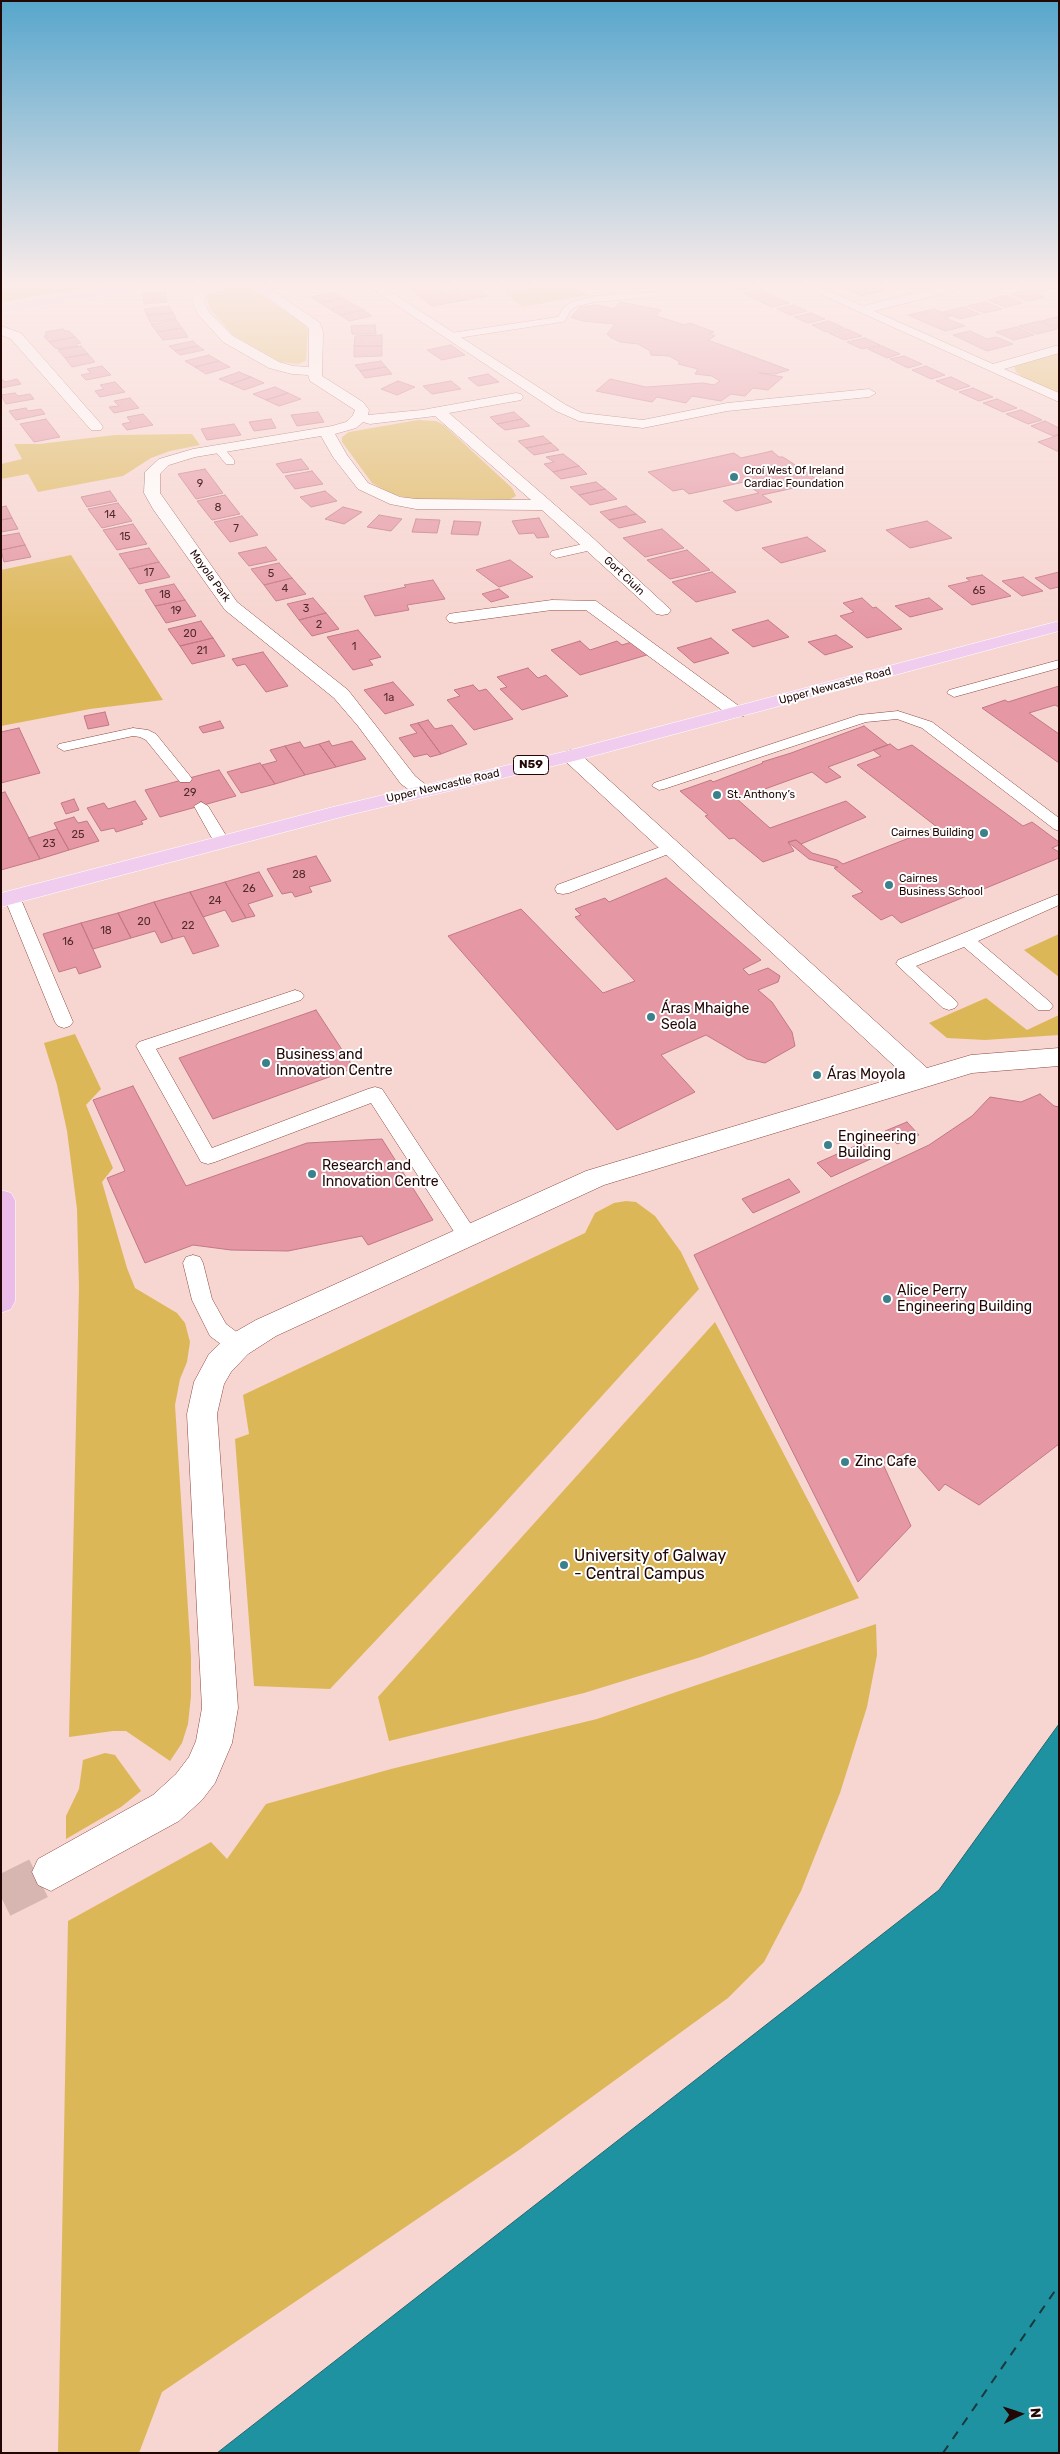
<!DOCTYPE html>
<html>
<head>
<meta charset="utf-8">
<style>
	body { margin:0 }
	#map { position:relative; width:1060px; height:2454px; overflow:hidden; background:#f7d5d0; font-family:Rubik,sans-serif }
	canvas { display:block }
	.frame { position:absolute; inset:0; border:2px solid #220705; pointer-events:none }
	.north { position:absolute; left:995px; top:2389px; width:50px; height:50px; -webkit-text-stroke:4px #fff; paint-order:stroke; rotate:86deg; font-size:14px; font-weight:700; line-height:20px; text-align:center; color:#220705 }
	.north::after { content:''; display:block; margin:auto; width:18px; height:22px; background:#220705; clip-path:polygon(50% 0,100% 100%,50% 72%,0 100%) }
</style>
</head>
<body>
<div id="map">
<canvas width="1060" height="2454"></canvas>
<div class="frame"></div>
<div class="north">N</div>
</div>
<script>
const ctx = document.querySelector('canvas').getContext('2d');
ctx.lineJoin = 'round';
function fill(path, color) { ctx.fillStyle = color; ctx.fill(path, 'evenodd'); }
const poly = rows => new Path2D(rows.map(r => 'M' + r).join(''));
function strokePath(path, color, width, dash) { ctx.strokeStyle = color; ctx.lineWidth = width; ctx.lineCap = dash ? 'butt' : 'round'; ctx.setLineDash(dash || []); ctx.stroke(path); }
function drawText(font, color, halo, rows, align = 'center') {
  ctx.font = font + ' Rubik,sans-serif'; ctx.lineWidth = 4; ctx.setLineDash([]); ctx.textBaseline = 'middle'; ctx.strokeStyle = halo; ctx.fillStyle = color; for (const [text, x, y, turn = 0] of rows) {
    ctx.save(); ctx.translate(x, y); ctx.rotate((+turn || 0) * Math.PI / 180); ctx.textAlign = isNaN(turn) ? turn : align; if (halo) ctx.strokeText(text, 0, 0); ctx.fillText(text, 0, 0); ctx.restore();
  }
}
const green = poly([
	[13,287,95,287,1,302,1,289],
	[224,287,249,287,303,323,308,330,306,361,298,364,280,362,233,335,211,310,206,297,210,293,226,290],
	[541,287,574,287,587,295,523,307,504,293],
	[1059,351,1059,393,1024,378,1016,372,1014,366],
	[418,420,436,421,444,425,512,488,516,496,507,501,439,501,408,498,392,494,372,483,342,442,342,437,349,432],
	[192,434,200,445,170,451,151,458,123,476,38,492,28,474,1,479,1,464,22,459,14,444,39,444,115,435],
	[71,555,163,700,90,709,1,726,1,570],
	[1059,934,1059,977,1024,950],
	[986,998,1027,1030,1059,1015,1059,1035,985,1040,947,1038,929,1023],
	[75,1034,101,1089,86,1105,113,1168,102,1182,127,1268,135,1288,177,1313,185,1323,190,1342,187,1362,180,1379,175,1405,191,1656,191,1696,188,1724,182,1743,170,1761,126,1731,113,1731,69,1737,79,1288,77,1209,67,1131,57,1085,44,1043],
	[626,1201,636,1202,655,1216,681,1252,699,1289,493,1516,330,1689,254,1686,235,1439,249,1434,243,1395,585,1233,595,1213,614,1203],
	[715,1322,859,1598,701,1657,584,1693,389,1741,378,1697],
	[876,1624,877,1655,867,1707,840,1793,801,1891,764,1962,728,1998,519,2150,162,2392,139,2453,58,2453,68,1921,211,1842,227,1859,266,1804,391,1769,597,1719],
	[105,1753,115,1755,141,1791,121,1807,66,1839,66,1816,79,1789,83,1760]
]);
const water = poly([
	[1059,1724,1059,2453,217,2453,939,1890,1059,1724]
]);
const ferry = poly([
	[943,2453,1059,2285]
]);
const building = poly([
	[408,287,436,287,444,293,458,290,453,287,495,287,480,290,488,296,432,306,408,287],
	[502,287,534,287,508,292,502,287],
	[730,287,755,287,756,288,738,291,730,287],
	[842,287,880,287,887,290,861,296,842,287],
	[1023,287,1053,287,1055,288,1036,293,1023,287],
	[760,289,773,296,756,300,743,293,760,289],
	[1028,290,1045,297,1028,301,1011,294,1028,290],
	[165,292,167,302,144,304,143,294,165,292],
	[334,292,343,298,320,303,311,297,334,292],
	[1006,295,1022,303,1005,307,988,300,1006,295],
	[775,297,789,303,772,307,759,301,775,297],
	[343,298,353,304,330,309,320,303,343,298],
	[620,302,661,310,656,316,685,325,690,323,714,332,709,333,715,336,708,340,789,370,775,374,759,373,783,377,768,390,753,388,745,396,731,394,721,401,692,396,686,403,657,397,652,402,596,391,610,379,646,387,703,383,714,385,720,381,712,376,695,374,698,369,678,364,680,362,669,356,651,355,650,351,638,344,620,342,610,337,607,334,615,324,582,321,571,317,580,307,598,305,614,309,620,302],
	[985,302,1002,309,984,313,967,306,985,302],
	[355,305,364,310,340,315,331,310,355,305],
	[794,305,807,311,790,315,777,309,794,305],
	[169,306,173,313,147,315,144,309,169,306],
	[963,307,980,314,960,319,943,312,963,307],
	[934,309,951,316,945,318,965,326,945,331,908,315,934,309],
	[364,310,372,316,349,321,340,315,364,310],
	[173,313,176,319,150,322,147,315,173,313],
	[811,313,825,319,808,323,794,317,811,313],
	[1059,316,1059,328,1042,321,1059,316],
	[176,320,182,328,157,332,151,324,176,320],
	[829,321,844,328,826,332,812,325,829,321],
	[1040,321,1057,329,1037,334,1019,326,1040,321],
	[375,325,376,334,352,334,351,326,375,325],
	[1017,327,1034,335,1014,340,996,332,1017,327],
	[182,328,188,337,163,340,157,332,182,328],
	[63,329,65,331,69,331,75,337,49,342,44,336,47,335,45,332,63,329],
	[847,329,862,336,844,340,829,333,847,329],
	[970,331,987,339,996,337,1013,344,987,351,953,335,970,331],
	[382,335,382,346,354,346,355,336,382,335],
	[75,337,81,343,76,344,78,346,59,349,55,348,49,342,75,337],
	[865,338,880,345,862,349,847,342,865,338],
	[193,341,198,346,175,351,169,346,193,341],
	[451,345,465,355,442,360,427,350,451,345],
	[81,346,88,354,65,358,58,350,81,346],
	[198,346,204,350,180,355,175,351,198,346],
	[354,346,382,346,382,356,354,357,354,346],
	[882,346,900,354,887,358,868,349,882,346],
	[88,354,95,362,72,367,65,358,88,354],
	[209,355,219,361,195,367,185,361,209,355],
	[904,356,922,364,908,368,890,359,904,356],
	[219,361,230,367,206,374,195,367,219,361],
	[381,361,386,367,360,371,355,365,381,361],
	[102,366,111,375,86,380,81,375,91,373,87,369,102,366],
	[926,366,945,375,931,379,912,370,926,366],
	[386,367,392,374,365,378,360,371,386,367],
	[239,372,251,377,231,384,219,379,239,372],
	[488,374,499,382,478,386,468,378,488,374],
	[251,377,264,383,244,390,231,384,251,377],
	[951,377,970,386,956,390,936,381,951,377],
	[1,378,5,382,17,379,21,384,1,388,1,378],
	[398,381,415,387,397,395,381,389,398,381],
	[451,381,461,389,432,394,423,386,451,381],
	[115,382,125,392,100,397,95,391,104,389,100,385,115,382],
	[275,387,288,393,266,400,253,394,275,387],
	[973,388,993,397,979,401,959,392,973,388],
	[15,393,18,396,30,394,34,399,6,404,1,395,15,393],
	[288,393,301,399,279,406,266,400,288,393],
	[130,398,139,408,114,413,109,407,119,406,114,401,130,398],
	[997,399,1017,408,1003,412,983,403,997,399],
	[26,408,28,411,41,409,45,414,16,420,9,411,26,408],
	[1021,410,1042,420,1028,424,1006,414,1021,410],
	[318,412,324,422,297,426,291,415,318,412],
	[514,412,522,419,497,424,490,417,514,412],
	[143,414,153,425,127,430,122,424,131,422,127,417,143,414],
	[46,419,60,437,34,442,20,424,46,419],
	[271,419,276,428,254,431,249,422,271,419],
	[522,419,530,426,505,430,497,424,522,419],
	[1045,421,1059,428,1059,434,1053,436,1031,426,1045,421],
	[234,424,241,435,207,440,201,429,234,424],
	[1059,435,1059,452,1038,442,1059,435],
	[543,436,551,443,526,448,518,441,543,436],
	[551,443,559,450,534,455,526,448,551,443],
	[772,451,779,457,783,457,821,482,762,495,772,502,736,511,723,501,759,493,744,482,689,494,683,489,673,491,648,472,734,453,741,458,772,451],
	[563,454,579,466,553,472,544,464,554,462,546,457,563,454],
	[301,459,309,469,283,473,276,464,301,459],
	[579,466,587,474,561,479,553,472,579,466],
	[205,469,223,493,196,499,178,474,205,469],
	[312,471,323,484,295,489,285,476,312,471],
	[596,482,605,489,579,495,570,487,596,482],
	[605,489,617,499,590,505,579,495,605,489],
	[110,491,117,501,87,507,81,497,110,491],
	[325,491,337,501,311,507,300,497,325,491],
	[225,495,240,514,212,520,197,501,225,495],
	[118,503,132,521,102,528,88,509,118,503],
	[6,506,12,518,1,520,1,507,6,506],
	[626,506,636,514,609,520,600,512,626,506],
	[343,507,362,512,344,524,325,519,343,507],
	[636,514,646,522,619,528,609,520,636,514],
	[379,515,402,519,391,531,367,527,379,515],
	[242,516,258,535,230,542,214,522,242,516],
	[12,518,18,529,1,532,1,520,12,518],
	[539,518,549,537,537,538,534,533,519,534,512,521,539,518],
	[416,519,440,520,437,533,412,532,416,519],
	[454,521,481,522,478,535,451,534,454,521],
	[927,521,952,538,910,548,886,530,927,521],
	[133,524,147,544,117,550,103,530,133,524],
	[662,529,684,548,645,557,623,538,662,529],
	[19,533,25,545,1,550,1,536,19,533],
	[807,537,826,551,781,563,762,548,807,537],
	[25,545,31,557,4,562,1,550,25,545],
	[266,547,277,560,249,566,238,553,266,547],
	[149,548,159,562,129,569,119,554,149,548],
	[687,550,710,570,670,579,647,560,687,550],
	[510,560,533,577,499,587,476,570,510,560],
	[159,562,170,577,139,584,129,569,159,562],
	[279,563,292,578,264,585,251,569,279,563],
	[712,572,736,592,696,602,672,582,712,572],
	[1059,572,1059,587,1050,589,1035,578,1059,572],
	[982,575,1011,596,972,605,948,586,970,581,966,578,982,575],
	[1023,577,1043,591,1022,596,1002,581,1023,577],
	[292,578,306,594,276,601,264,585,292,578],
	[433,580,445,599,407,605,409,610,375,616,364,596,406,587,404,585,433,580],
	[174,584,185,600,155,606,145,590,174,584],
	[499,589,509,597,491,602,482,594,499,589],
	[313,598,326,613,299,620,287,604,313,598],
	[862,598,873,608,876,607,902,629,867,638,840,616,854,612,843,603,862,598],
	[929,598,943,609,910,617,895,606,929,598],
	[185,600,196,616,166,623,155,606,185,600],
	[326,613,339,629,312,636,299,620,326,613],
	[768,620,789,637,753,647,732,630,768,620],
	[201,621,213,638,180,646,168,629,201,621],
	[358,630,381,657,369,660,373,665,353,670,327,637,358,630],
	[836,635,853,647,825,655,808,642,836,635],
	[213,638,225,656,192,664,180,646,213,638],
	[711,638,729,653,694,663,677,648,711,638],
	[580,641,590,650,617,641,622,645,635,641,650,654,580,675,551,650,580,641],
	[263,652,288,686,266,692,245,664,237,666,232,659,263,652],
	[528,668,538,678,546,675,568,696,522,710,500,689,507,687,497,677,528,668],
	[393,682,414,705,385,714,364,690,393,682],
	[473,685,479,691,486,689,513,719,474,730,447,700,460,696,454,690,473,685],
	[1059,686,1059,707,1055,705,1029,713,1059,734,1059,763,982,708,1005,700,1008,702,1059,686],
	[105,712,109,725,88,729,84,716,105,712],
	[428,720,435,729,452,725,467,744,441,754,418,723,428,720],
	[220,721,224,728,203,733,199,727,220,721],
	[418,723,441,754,430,757,427,754,414,757,399,738,417,733,410,725,418,723],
	[864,726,888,745,828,767,841,777,826,783,812,772,737,799,770,828,846,801,866,817,801,844,796,840,788,842,794,851,763,862,734,838,729,839,705,816,708,815,680,791,711,780,713,782,763,763,762,762,791,753,864,726],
	[19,728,40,773,1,783,1,732,19,728],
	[329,741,332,746,352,741,366,759,336,767,319,744,329,741],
	[300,742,304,748,319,744,336,767,305,775,285,746,300,742],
	[890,744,898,750,912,745,1023,826,1032,822,1059,842,1059,845,1052,848,1059,852,1059,858,901,923,892,915,881,920,852,896,863,892,834,868,838,867,809,859,788,842,796,840,812,853,837,860,843,864,937,827,857,765,881,756,873,750,890,744],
	[285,746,305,775,275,784,262,765,277,761,270,750,285,746],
	[260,763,275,784,241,793,227,772,260,763],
	[219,770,236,796,160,817,145,790,219,770],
	[5,792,40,859,1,870,1,793,5,792],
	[74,799,79,810,66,814,61,803,74,799],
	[135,801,147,819,141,821,143,824,116,832,114,828,101,831,87,808,104,803,108,809,135,801],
	[74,817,78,823,87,821,99,841,69,850,54,823,74,817],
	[57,829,69,850,40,859,28,838,57,829],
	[316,856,331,881,309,887,312,892,295,897,292,892,282,894,267,869,316,856],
	[259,872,273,896,248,904,255,916,246,918,225,882,259,872],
	[666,878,761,960,743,969,749,975,768,968,780,976,778,982,758,990,772,1002,792,1032,795,1046,765,1063,747,1059,706,1035,661,1055,695,1092,617,1130,448,936,521,909,603,993,635,981,575,917,581,915,575,909,605,898,609,902,666,878],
	[225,882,246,918,232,922,225,910,203,917,190,892,225,882],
	[190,892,219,946,193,954,184,936,173,939,154,902,190,892],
	[154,902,173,939,161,943,155,931,131,938,118,913,154,902],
	[118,913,131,938,93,949,81,923,118,913],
	[81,923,101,967,79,974,76,967,59,972,43,934,81,923],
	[316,1010,354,1068,213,1119,179,1058,316,1010],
	[133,1086,186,1186,307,1143,382,1139,433,1220,368,1245,362,1236,288,1251,231,1250,193,1245,145,1263,107,1178,125,1171,93,1100,133,1086],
	[1040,1094,1054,1106,1059,1107,1059,1444,979,1505,945,1484,939,1491,906,1453,883,1464,911,1526,858,1582,694,1255,929,1145,972,1116,990,1097,1021,1102,1040,1094],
	[907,1122,919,1135,897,1144,885,1131,907,1122],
	[862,1143,875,1157,831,1177,817,1163,862,1143],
	[789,1179,800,1192,753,1213,742,1199,789,1179]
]);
const pedestrianTunnel = poly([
	[1,1897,51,1872]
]);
const service = poly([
	[653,292,656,293,656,297,595,302,577,306,570,311,565,321,562,322,451,339,446,336,451,333,558,317,563,308,571,302,595,296,653,292],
	[219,446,223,447,234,460,234,464,226,464,215,451,215,447,219,446],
	[592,542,596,543,598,546,596,549,556,558,550,554,552,551,592,542],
	[1059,660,1059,668,954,697,947,693,949,690,1059,660],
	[898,711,932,722,1059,818,1059,831,1054,829,922,728,897,719,866,722,664,789,659,790,652,786,654,783,859,715,898,711],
	[133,728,148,730,156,734,190,776,192,779,190,782,180,782,146,740,140,737,133,736,64,751,57,747,59,744,133,728],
	[201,802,208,806,230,842,227,845,217,845,214,842,194,806,201,802],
	[671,843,676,845,679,848,676,851,569,893,563,894,557,893,555,889,557,885,671,843],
	[12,892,18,893,20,897,73,1022,70,1026,64,1028,58,1026,55,1022,4,897,6,893,12,892],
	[1059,894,1059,905,978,941,1050,1002,1053,1006,1050,1010,1038,1010,964,947,916,966,955,1000,958,1004,955,1008,949,1010,943,1008,896,964,898,960,1059,894],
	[295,990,301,992,304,996,301,1000,156,1049,212,1148,368,1089,375,1087,382,1089,474,1229,477,1235,474,1241,467,1243,460,1241,371,1103,215,1162,208,1164,201,1162,136,1046,139,1042,295,990],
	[193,1255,200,1257,203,1263,212,1299,226,1324,246,1339,249,1345,246,1351,238,1354,230,1351,210,1336,192,1300,183,1263,186,1257,193,1255]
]);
const pedestrian = poly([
	[238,1333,248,1336,253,1345,248,1354,231,1372,224,1384,217,1414,238,1708,232,1743,215,1783,202,1800,179,1821,51,1891,38,1885,32,1872,38,1859,153,1795,176,1774,189,1757,196,1741,202,1708,187,1414,194,1382,209,1354,228,1336,238,1333]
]);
const minor = poly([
	[197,287,207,287,204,301,209,312,233,336,279,362,293,366,309,367,309,328,254,287,268,287,320,323,323,332,322,376,363,402,369,410,368,415,422,410,516,393,521,394,523,397,521,400,449,413,593,538,671,610,668,614,662,615,656,614,542,510,416,509,390,504,358,489,333,457,321,436,195,457,169,465,160,474,160,493,237,602,348,690,415,776,432,790,429,794,422,796,415,794,401,784,358,726,334,698,225,610,153,509,144,493,145,472,159,459,193,449,332,426,346,422,353,415,355,410,310,381,308,375,292,374,269,368,223,342,197,313,192,301,197,287],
	[435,416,531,500,416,499,400,497,368,483,347,455,335,434,356,428,363,422,370,424,435,416],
	[369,287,383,287,566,405,582,413,643,420,727,403,869,389,876,393,869,397,727,411,643,428,579,421,556,411,369,287],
	[804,287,820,287,863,306,939,287,960,287,958,290,874,311,993,364,1059,345,1059,353,1004,369,1059,393,1059,402,804,287],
	[1,326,21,333,101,424,103,427,101,430,91,430,11,339,1,335,1,326],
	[552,600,596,601,747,712,744,716,730,716,586,610,552,610,455,623,449,622,446,618,449,614,455,613,552,600],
	[571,750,578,752,927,1068,971,1055,1059,1048,1059,1066,972,1073,604,1185,276,1336,248,1354,238,1357,228,1354,223,1345,228,1336,256,1320,586,1171,904,1075,564,760,561,756,564,752,571,750]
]);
const primary = poly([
	[109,287,137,287,131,291,1,313,1,305,109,287],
	[1059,621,1059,631,578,760,345,816,1,907,1,893,333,807,567,751,1059,621]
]);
const trunk = poly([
	[1,1190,11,1193,15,1200,15,1301,11,1309,1,1313,1,1190]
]);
const markers = [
	[734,477,5,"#3b818c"],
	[717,795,5,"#3b818c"],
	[984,833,5,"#3b818c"],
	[889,885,5,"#3b818c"],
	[651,1017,5,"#3b818c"],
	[266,1063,5,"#3b818c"],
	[817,1075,5,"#3b818c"],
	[828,1145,5,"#3b818c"],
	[312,1174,5,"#3b818c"],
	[887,1299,5,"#3b818c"],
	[845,1462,5,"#3b818c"],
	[564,1565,5,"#3b818c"]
];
const farPoinames = [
	["Croí West Of Ireland",744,471],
	["Cardiac Foundation",744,484],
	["St. Anthony’s",727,795],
	["Cairnes Building",974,833,"right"],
	["Cairnes",899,879],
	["Business School",899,892]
];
const numberNames = [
	["9",200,484],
	["8",218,508],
	["14",110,515],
	["7",236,529],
	["15",125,537],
	["17",149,573],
	["5",271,574],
	["4",285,589],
	["65",979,591],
	["18",165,595],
	["3",306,609],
	["19",176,611],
	["2",319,625],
	["20",190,634],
	["1",354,647],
	["21",202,651],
	["1a",389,698],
	["29",190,793],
	["25",78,835],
	["23",49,844],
	["28",299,875],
	["26",249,889],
	["24",215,901],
	["20",144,922],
	["22",188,926],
	["18",106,931],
	["16",68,942]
];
const farStreetnames = [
	["Moyola Park",210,576,54],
	["Gort Ciuin",624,576,43],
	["Upper Newcastle Road",835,686,-15],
	["Upper Newcastle Road",443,786,-13]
];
const shields = [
	[531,765,35]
];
const shieldNames = [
	["N59",531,765]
];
const poiNames = [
	["Áras Mhaighe",661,1009],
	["Seola",661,1025],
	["Business and",276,1055],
	["Innovation Centre",276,1071],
	["Áras Moyola",827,1075],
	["Engineering",838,1137],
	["Building",838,1153],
	["Research and",322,1166],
	["Innovation Centre",322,1182],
	["Alice Perry",897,1291],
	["Engineering Building",897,1307],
	["Zinc Cafe",855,1462]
];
const nearPoinames = [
	["University of Galway",574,1556],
	["- Central Campus",574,1574]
];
fill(green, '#dcb758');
fill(water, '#1e92a1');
strokePath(water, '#1f6872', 1);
strokePath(ferry, '#19393e', 2, [9, 8]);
fill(building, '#e597a4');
strokePath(building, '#c37785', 1);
strokePath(pedestrianTunnel, '#d7b6b2', 42, [42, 21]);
strokePath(service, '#8d483f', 1);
strokePath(pedestrian, '#8d483f', 1);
strokePath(minor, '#8d483f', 1);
strokePath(primary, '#fff', 1);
strokePath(trunk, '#fff', 1);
fill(service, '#fff');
fill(pedestrian, '#fff');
fill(minor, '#fff');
fill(primary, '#f0cdee');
fill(trunk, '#ebbce8');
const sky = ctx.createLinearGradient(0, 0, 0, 631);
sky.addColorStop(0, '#57a6cc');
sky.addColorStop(0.45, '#fbecea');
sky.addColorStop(1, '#fbecea00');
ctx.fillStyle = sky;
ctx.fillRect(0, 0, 1060, 631);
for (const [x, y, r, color] of markers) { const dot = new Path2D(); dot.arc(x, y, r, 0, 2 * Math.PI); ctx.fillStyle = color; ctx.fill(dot); strokePath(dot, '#fff', 2); }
drawText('11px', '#220705', '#fff', farPoinames, 'left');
drawText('11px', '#532b2d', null, numberNames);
drawText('11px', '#220705', '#fff', farStreetnames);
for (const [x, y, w] of shields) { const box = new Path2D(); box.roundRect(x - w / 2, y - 9.5, w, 19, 4); ctx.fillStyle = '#fff'; ctx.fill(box); strokePath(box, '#220705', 1); }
drawText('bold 12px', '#220705', null, shieldNames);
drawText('14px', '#220705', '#fff', poiNames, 'left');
drawText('16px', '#220705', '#fff', nearPoinames, 'left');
</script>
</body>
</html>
